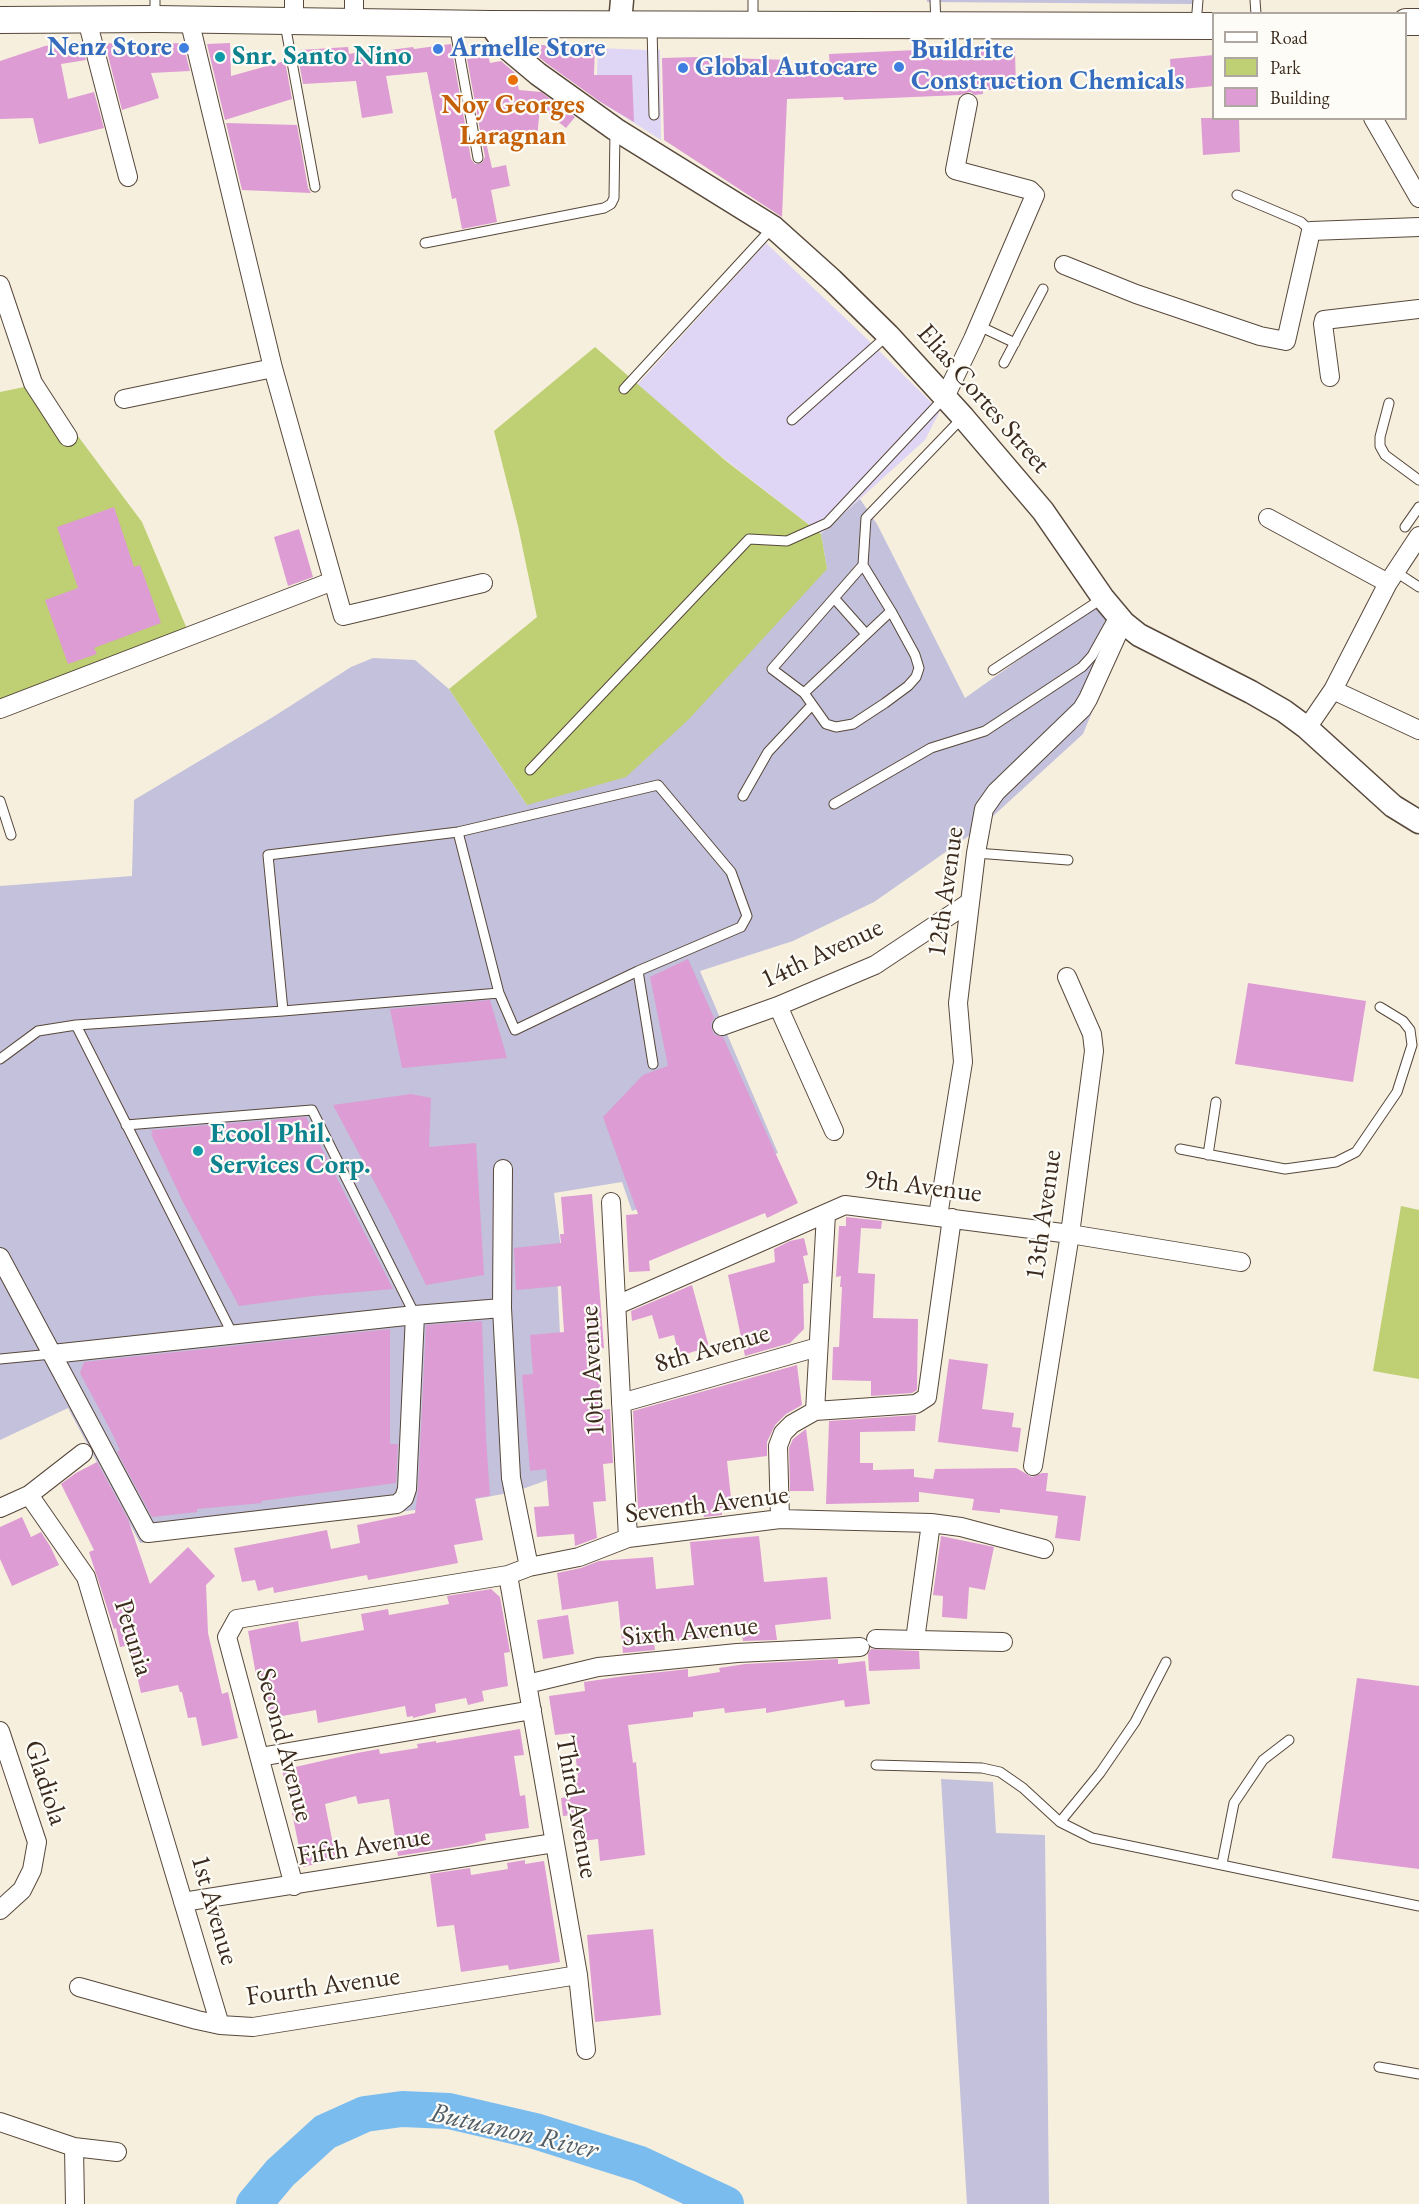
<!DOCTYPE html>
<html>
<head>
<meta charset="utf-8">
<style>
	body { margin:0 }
	#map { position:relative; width:1419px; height:2204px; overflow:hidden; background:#f7efde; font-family:"EB Garamond",serif }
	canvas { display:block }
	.legend { position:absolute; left:1212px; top:12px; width:195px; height:108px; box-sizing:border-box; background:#fdfcf7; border:2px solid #afa8a0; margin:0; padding:8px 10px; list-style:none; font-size:18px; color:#3b2a1e }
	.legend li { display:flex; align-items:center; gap:12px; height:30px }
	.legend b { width:30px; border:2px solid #afa8a0 }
</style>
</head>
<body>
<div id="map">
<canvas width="1419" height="2204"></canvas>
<ul class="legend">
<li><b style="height:8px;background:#fff"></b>Road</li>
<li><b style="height:16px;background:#bed073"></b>Park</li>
<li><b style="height:16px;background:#dd9cd3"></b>Building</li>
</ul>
</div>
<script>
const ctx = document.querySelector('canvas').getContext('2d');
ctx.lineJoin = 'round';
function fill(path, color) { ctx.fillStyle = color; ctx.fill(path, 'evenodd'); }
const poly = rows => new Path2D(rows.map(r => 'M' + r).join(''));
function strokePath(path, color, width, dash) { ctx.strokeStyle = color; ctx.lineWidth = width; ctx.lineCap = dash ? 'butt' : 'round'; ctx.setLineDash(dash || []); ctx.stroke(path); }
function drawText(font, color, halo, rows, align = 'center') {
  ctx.font = font + ' "EB Garamond",serif'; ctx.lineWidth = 4.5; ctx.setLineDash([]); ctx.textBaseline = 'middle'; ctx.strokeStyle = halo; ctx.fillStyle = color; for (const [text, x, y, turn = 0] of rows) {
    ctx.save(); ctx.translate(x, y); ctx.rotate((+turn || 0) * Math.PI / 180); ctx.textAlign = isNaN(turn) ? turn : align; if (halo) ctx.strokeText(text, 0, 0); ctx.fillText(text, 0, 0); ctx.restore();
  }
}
const built = poly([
	[598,48,647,50,653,54,660,49,661,140,596,99],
	[766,243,866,338,940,411,925,440,821,534,727,461,637,385]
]);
const industrial = poly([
	[927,0,1194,0,1194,4,927,2],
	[860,499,877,524,965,698,1096,605,1121,642,1083,734,980,828,874,902,793,941,700,971,778,1153,632,1211,622,1182,554,1193,562,1258,557,1274,567,1473,514,1492,415,1510,140,1543,68,1408,0,1440,0,886,132,876,134,800,273,717,351,667,373,658,415,660,449,689,527,805,827,569,821,534],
	[941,1779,993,1782,996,1833,1045,1835,1049,2204,967,2204]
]);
const green = poly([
	[595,347,726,461,821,534,827,569,688,720,626,777,527,805,449,689,537,617,518,526,494,431],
	[39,384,142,522,187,629,0,700,0,392],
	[1401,1206,1419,1210,1419,1379,1373,1371]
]);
const river = poly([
	[254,2204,280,2173,325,2132,365,2114,402,2109,449,2111,535,2131,640,2164,726,2204]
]);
const building = poly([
	[127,41,127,45,183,43,190,71,151,73,159,98,122,110,105,44],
	[81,42,86,60,61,64,68,99,94,92,104,128,39,144,33,118,0,119,0,61,45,46],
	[230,43,231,76,285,61,292,99,225,120,207,44],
	[451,44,471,159,475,164,482,163,485,157,467,59,488,55,490,63,501,61,515,73,519,90,541,92,575,117,566,128,540,107,537,138,518,136,519,130,485,138,492,168,506,165,510,186,491,190,497,222,462,229,456,198,452,199,427,72,386,76,393,113,362,118,356,81,303,84,298,57,300,57,300,50,348,47,349,54,381,48,382,51,413,47,414,49],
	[523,44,595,48,594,75,632,75,634,122,599,101,546,63],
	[982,47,982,51,1015,51,1016,90,983,90,983,94,975,95,970,92,960,95,844,100,843,97,787,99,782,217,664,140,662,58,698,57,789,60,788,70,830,69,829,54],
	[1214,55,1214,86,1172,90,1170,59],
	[1201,118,1239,118,1240,152,1203,155],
	[226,123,297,125,308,188,311,193,242,190],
	[114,507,134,567,140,565,161,623,94,648,97,654,68,664,45,600,78,588,57,527],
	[299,529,313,577,288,586,274,537],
	[688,959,714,1018,711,1023,712,1030,715,1035,723,1037,798,1203,767,1218,765,1213,649,1261,650,1271,629,1272,626,1215,638,1214,603,1117,643,1075,668,1066,650,977],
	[1248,983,1366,1001,1353,1082,1235,1064],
	[490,1000,507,1058,402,1068,390,1009],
	[411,1094,431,1098,429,1147,476,1143,484,1275,426,1285,392,1215,333,1105],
	[306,1117,393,1289,313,1296,239,1306,183,1202,151,1134,153,1134,151,1130],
	[592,1194,604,1348,597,1349,602,1410,610,1409,613,1463,603,1464,606,1501,593,1502,597,1538,575,1546,574,1534,537,1537,534,1507,549,1506,546,1469,530,1471,522,1375,533,1374,530,1335,564,1332,561,1286,516,1290,514,1248,561,1243,560,1234,564,1234,561,1197],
	[846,1217,882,1221,881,1229,861,1228,858,1273,875,1274,873,1318,918,1319,917,1390,912,1393,871,1396,871,1381,832,1380,833,1347,839,1347,842,1287,840,1287,841,1276,836,1277,839,1226,846,1226],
	[804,1238,808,1255,803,1256,809,1283,803,1284,804,1329,790,1343,745,1356,728,1275,775,1262,774,1249,790,1241],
	[692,1285,709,1347,679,1356,674,1335,659,1339,652,1315,632,1321,631,1311],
	[482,1321,486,1437,490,1496,475,1498,483,1540,454,1545,458,1563,368,1580,367,1575,274,1593,273,1587,258,1591,255,1580,242,1582,234,1548,327,1530,331,1549,360,1543,357,1525,415,1513,418,1490,426,1325],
	[390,1329,390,1444,398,1444,396,1483,261,1501,262,1503,197,1509,197,1512,152,1517,117,1452,120,1450,110,1429,80,1373,84,1362],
	[949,1359,988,1364,982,1409,1014,1413,1012,1427,1021,1428,1018,1452,938,1442],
	[797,1365,802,1405,786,1414,775,1425,767,1442,767,1456,727,1461,732,1507,721,1508,722,1515,704,1517,703,1500,638,1509,633,1411],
	[916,1415,915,1431,860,1432,860,1463,873,1463,873,1470,914,1469,914,1477,933,1479,935,1469,1016,1468,1032,1477,1042,1473,1048,1473,1046,1491,1086,1496,1080,1541,1055,1538,1058,1516,1000,1509,1000,1513,972,1510,974,1499,919,1492,919,1502,826,1504,829,1421],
	[806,1429,814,1491,790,1491,789,1448,793,1439],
	[97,1462,128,1519,150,1584,188,1547,215,1576,206,1585,208,1633,222,1694,228,1692,238,1738,202,1746,196,1717,188,1718,182,1692,180,1692,178,1685,141,1693,130,1645,120,1647,116,1628,114,1629,89,1552,94,1550,61,1484,76,1473],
	[22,1517,31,1537,41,1532,50,1546,59,1565,12,1586,0,1559,0,1527],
	[759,1536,764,1582,827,1577,831,1619,775,1625,777,1640,743,1641,742,1635,685,1640,654,1643,655,1650,623,1653,618,1601,562,1610,557,1573,581,1568,599,1561,653,1557,656,1589,694,1585,690,1542],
	[941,1536,994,1547,985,1590,969,1587,967,1619,942,1617,943,1596,933,1595],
	[491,1589,500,1597,510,1652,504,1653,508,1686,482,1691,484,1701,468,1705,466,1698,435,1704,436,1712,413,1718,413,1716,407,1717,405,1706,318,1723,316,1710,271,1718,264,1679,257,1680,248,1631,298,1621,301,1642,364,1630,361,1614,388,1609,389,1615,449,1604,447,1596],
	[568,1615,574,1654,543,1659,537,1620],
	[871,1649,919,1651,920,1669,869,1671,868,1654],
	[838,1659,838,1664,865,1661,870,1704,845,1707,844,1700,766,1713,766,1708,725,1713,724,1708,693,1712,693,1717,628,1725,633,1763,636,1762,645,1855,600,1861,598,1839,575,1842,572,1815,563,1816,561,1798,574,1796,572,1779,578,1778,573,1733,555,1735,549,1696,585,1691,584,1682,625,1676,688,1669,688,1677,720,1672,719,1668,745,1664],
	[1357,1678,1419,1686,1419,1869,1332,1858],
	[520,1729,524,1755,514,1756,520,1796,525,1795,529,1828,485,1834,486,1840,467,1845,398,1856,389,1799,358,1804,356,1796,325,1804,336,1859,303,1867,292,1813,293,1813,282,1770,357,1753,379,1749,380,1754,418,1748,417,1744,436,1741,436,1743],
	[525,1860,525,1864,544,1861,560,1962,509,1970,508,1965,461,1972,454,1925,437,1927,430,1874,470,1868,471,1875,508,1869,507,1863],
	[653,1929,661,2015,595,2022,587,1935]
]);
const service = poly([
	[935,0,936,25],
	[1255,0,1256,14],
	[155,17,155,0],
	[753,22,753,0],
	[285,24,315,187],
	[454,24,478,158],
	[1196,24,1198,0],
	[652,26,654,115],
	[1237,195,1301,222,1311,231],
	[425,243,604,208,611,204,614,198,615,131],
	[979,326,1015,343],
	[1004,363,1043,289],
	[624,389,773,227],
	[1389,403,1380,437,1380,446,1385,455,1419,480],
	[792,420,888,335],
	[1405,527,1419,507],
	[863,565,772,669,804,693,826,724,836,727,853,724,885,703,908,686,916,677,919,668,915,655,891,611],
	[1396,572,1419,587],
	[834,598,866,634],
	[993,670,1103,598],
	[804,693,891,611,863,565,866,518,963,417],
	[530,770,749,539,787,541,827,523,945,397],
	[743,796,768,752,812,705],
	[0,801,11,835],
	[834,804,931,748,985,731,1082,667,1092,656,1116,613],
	[976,853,1068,860],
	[638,971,653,1064],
	[283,1011,268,855,458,832,658,785,731,872,747,916,741,927,638,971,515,1030,499,993,458,832],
	[76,1025,283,1011,499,993],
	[0,1059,38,1031,76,1025,233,1335],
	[126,1125,312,1110,415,1315],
	[1180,1149,1285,1169,1336,1162,1356,1152,1397,1092,1412,1045,1410,1030,1403,1021,1380,1007],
	[1208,1155,1216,1102],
	[0,1359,52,1354],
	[876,1765,982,1768,1000,1772,1023,1788,1060,1822,1092,1838,1419,1906],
	[1060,1822,1100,1773,1135,1722,1166,1662],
	[1222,1864,1234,1803,1263,1760,1289,1740],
	[1379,2067,1419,2074]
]);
const minor = poly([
	[189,19,273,368,343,616,483,583],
	[87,20,128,177],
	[354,20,354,0],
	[294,21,294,0],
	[1373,118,1419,198],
	[1064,265,1136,294,1260,336,1286,341,1311,231,1419,227],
	[0,285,33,383,68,437],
	[1330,377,1323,324,1324,320,1419,309],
	[945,397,973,339,1035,195,1030,190,955,170,968,103],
	[124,399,273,368],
	[1268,518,1388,583],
	[1333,690,1419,730],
	[0,709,333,581],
	[1307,728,1333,690,1388,583,1419,536],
	[778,1006,834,1131],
	[722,1026,778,1006,875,965,970,902],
	[503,1169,502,1308,511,1478,529,1567],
	[611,1202,628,1538],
	[938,1216,963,1062,958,1003,976,853,984,809,996,792,1082,709,1088,699,1117,635,1124,623],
	[0,1257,148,1533,397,1504,404,1498,407,1489,415,1315],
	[617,1305,845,1205,1070,1234,1241,1262],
	[52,1354,415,1315,502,1308],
	[621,1403,818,1347],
	[815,1411,826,1214],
	[1033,1466,1070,1234,1094,1051,1092,1034,1067,977],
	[29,1495,86,1577,220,2025],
	[0,1508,29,1495,83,1453],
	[780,1519,778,1446,783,1433,792,1424,815,1411,916,1404,927,1397,952,1218],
	[508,1575,578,1975,586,2050],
	[876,1639,1003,1642],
	[915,1640,931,1523],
	[527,1684,598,1667,737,1653,860,1647],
	[0,1731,37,1842,32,1870,22,1890,0,1910],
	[260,1757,532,1710],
	[294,1886,227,1637,237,1619,508,1575,529,1567,579,1557,628,1538,780,1519,931,1523,961,1527,1044,1549],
	[183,1902,554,1843],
	[79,1987,197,2020,220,2025,253,2027,578,1975],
	[0,2122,74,2147,117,2152],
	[74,2147,75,2204]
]);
const tertiary = poly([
	[620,23,622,0],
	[490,24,507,48,538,74,615,129,773,227,832,280,888,335,963,417,1043,511,1103,598,1124,623,1139,635,1251,692,1284,711,1307,728,1393,806,1419,822]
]);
const secondary = poly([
	[0,20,155,19,490,24,1214,26],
	[1406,22,1419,22]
]);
const markers = [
	[184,48,6,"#3f7fe0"],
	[438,49,6,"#3f7fe0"],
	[220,57,6,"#0f9aa8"],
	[899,67,6,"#3f7fe0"],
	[683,68,6,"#3f7fe0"],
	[513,80,6,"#e8710a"],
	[198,1151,6,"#0f9aa8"]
];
const shopNames = [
	["Nenz Store",172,48,"right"],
	["Armelle Store",450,49],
	["Buildrite",911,51],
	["Construction Chemicals",911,82],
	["Global Autocare",695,68]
];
const cultureNames = [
	["Snr. Santo Nino",232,57],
	["Ecool Phil.",210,1135],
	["Services Corp.",210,1166]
];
const foodNames = [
	["Noy Georges",513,106],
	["Laragnan",513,137]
];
const streetNames = [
	["Elias Cortes Street",983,399,49],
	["12th Avenue",946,892,-82],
	["14th Avenue",822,954,-25],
	["9th Avenue",923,1187,7],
	["13th Avenue",1044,1215,-82],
	["8th Avenue",712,1349,-16],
	["10th Avenue",593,1371,-93],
	["Seventh Avenue",707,1505,-7],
	["Sixth Avenue",690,1632,-5],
	["Petunia",133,1638,73],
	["Second Avenue",284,1745,75],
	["Gladiola",45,1783,72],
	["Third Avenue",576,1807,80],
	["Fifth Avenue",364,1847,-9],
	["1st Avenue",214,1910,74],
	["Fourth Avenue",323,1987,-8]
];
const waterNames = [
	["Butuanon River",514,2132,13]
];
fill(built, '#dfd5f5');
fill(industrial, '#c3c1db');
fill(green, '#bed073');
strokePath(river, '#7bbcef', 36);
fill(building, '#dd9cd3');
strokePath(service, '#57483b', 11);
strokePath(minor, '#57483b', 20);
strokePath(tertiary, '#57483b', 25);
strokePath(secondary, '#57483b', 28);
strokePath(service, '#fff', 9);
strokePath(minor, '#fff', 18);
strokePath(tertiary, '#fff', 22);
strokePath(secondary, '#fff', 26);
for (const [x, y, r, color] of markers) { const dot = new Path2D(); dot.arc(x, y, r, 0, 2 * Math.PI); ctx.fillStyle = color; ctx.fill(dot); strokePath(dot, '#fdfcf7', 2); }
drawText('bold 27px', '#366cbe', '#fdfcf7', shopNames, 'left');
drawText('bold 27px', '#0d838f', '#fdfcf7', cultureNames, 'left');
drawText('bold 27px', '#c56008', '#fdfcf7', foodNames);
drawText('27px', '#3b2a1e', '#fdfcf7', streetNames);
drawText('italic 28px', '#515d67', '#fdfcf7', waterNames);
</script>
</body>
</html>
